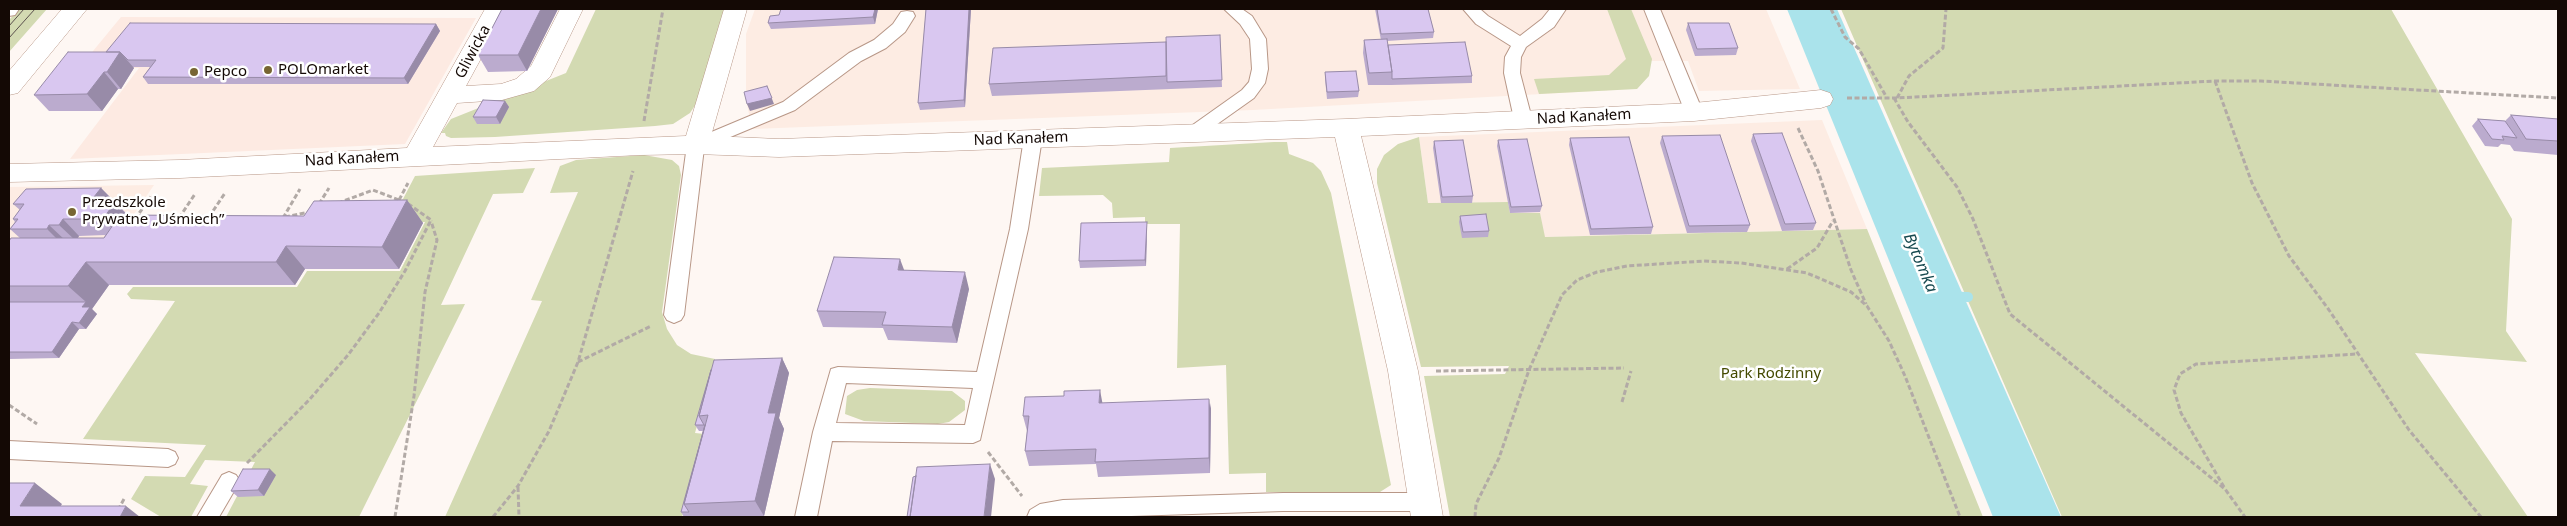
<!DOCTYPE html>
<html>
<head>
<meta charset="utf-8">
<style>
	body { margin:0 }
	#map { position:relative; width:2567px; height:526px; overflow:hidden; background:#fef7f3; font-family:"Noto Sans",sans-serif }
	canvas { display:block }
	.frame { position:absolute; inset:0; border:10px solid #140905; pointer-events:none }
</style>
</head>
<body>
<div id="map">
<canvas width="2567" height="526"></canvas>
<div class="frame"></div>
</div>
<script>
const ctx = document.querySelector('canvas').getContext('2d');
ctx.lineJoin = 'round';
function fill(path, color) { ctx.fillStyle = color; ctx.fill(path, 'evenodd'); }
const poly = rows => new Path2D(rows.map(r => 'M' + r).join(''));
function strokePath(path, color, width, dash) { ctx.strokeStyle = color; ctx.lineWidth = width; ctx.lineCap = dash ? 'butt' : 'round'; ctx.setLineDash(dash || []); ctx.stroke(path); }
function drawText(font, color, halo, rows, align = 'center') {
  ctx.font = font + ' "Noto Sans",sans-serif'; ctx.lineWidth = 5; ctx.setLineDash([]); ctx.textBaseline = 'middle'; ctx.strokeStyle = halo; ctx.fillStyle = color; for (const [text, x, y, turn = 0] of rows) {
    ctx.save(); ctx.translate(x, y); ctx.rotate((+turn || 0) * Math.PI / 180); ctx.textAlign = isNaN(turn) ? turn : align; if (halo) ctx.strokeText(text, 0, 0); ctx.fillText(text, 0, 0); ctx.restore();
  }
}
const commercial = poly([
	[121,17,476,18,405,144,70,159,139,68,79,68]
]);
const built = poly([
	[755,9,1766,9,1800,89,1699,91,1688,61,1648,61,1614,90,1253,110,752,129,746,99,746,34],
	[1822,120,1867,229,1545,237,1510,213,1507,202,1428,203,1419,137],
	[154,185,119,236,63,246,9,246,9,187]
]);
const green = poly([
	[19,9,47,9,9,52,9,20],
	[596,9,726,9,698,101,690,113,673,124,655,126,495,137,451,138,446,136,445,133,441,133,451,119,566,73],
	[1607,9,1631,9,1652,59,1649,76,1637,89,1539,94,1534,79,1609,75,1626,59],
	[1841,9,2391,9,2512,219,2506,331,2527,362,2415,353,2528,517,2062,517],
	[1419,137,1428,203,1508,202,1510,213,1540,213,1545,237,1867,229,1983,517,1450,517,1424,376,1505,374,1509,366,1421,367,1377,183,1377,169,1384,155,1398,144],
	[1274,142,1287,142,1289,154,1313,163,1321,171,1331,193,1391,485,1380,492,1266,492,1266,473,1229,474,1226,365,1177,368,1180,224,1145,224,1145,217,1113,218,1112,203,1103,195,1039,196,1042,168,1169,162,1170,148],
	[644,155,672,160,679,166,681,175,662,312,667,329,677,345,691,354,715,359,695,433,705,434,682,517,445,517,542,301,531,300,578,192,550,193,560,166,576,160],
	[535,168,523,193,493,194,441,305,465,304,359,517,226,517,255,462,205,460,190,484,208,486,191,517,161,517,131,499,145,476,185,477,206,445,83,439,175,301,131,299,127,294,133,287,297,287,307,271,400,271,425,222,391,222,415,176],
	[870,388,952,391,965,401,965,410,949,422,938,424,864,421,845,414,847,396,857,390]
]);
const stream = poly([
	[1934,296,1968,297]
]);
const river = poly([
	[1787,9,1837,9,2061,517,1993,517,1787,9]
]);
const path = poly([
	[1831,9,1845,37,1859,49,1887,98],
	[2215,81,2252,183,2289,256,2329,310,2409,430,2481,517],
	[1847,98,1897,98,2215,81,2261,81,2558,98],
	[1894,98,1908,122,1957,187,1973,219,2010,314,2225,489,2245,517],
	[1897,98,1909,76,1943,48,1946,9],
	[644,121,663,9],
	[1798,128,1818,171,1851,270,1866,304],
	[399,200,408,183],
	[319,204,329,188],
	[209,217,225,193],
	[285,217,309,212],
	[179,218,195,194],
	[283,218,300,189],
	[135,219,152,195],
	[1787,269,1817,248,1833,221],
	[578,362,651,326],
	[1436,371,1624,368],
	[1622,402,1631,371],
	[9,405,37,424],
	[988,452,1022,496],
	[247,463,310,399,348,355,379,313,405,271,431,220,407,203,373,190,341,202],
	[518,487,519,517],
	[2224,487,2181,413,2174,390,2180,374,2196,364,2357,354],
	[118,510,124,499],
	[395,517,414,396,425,292,437,240,431,221],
	[493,517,518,486,549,431,578,362,633,171],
	[1475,517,1476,504,1499,458,1529,370,1562,295,1577,280,1597,272,1627,266,1704,261,1741,263,1807,273,1851,292,1867,306,1889,341,1905,376,1960,517]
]);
const service = poly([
	[9,9,19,9,15,15,9,16,9,9],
	[1224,9,1242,9,1252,16,1266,39,1268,69,1265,83,1254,98,1199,137,1193,139,1187,137,1184,133,1187,129,1242,90,1249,82,1252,69,1250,39,1240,24,1224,9],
	[1463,9,1480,9,1488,16,1520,36,1542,19,1550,9,1566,9,1554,27,1526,47,1521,57,1520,73,1532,119,1529,123,1517,123,1514,119,1504,73,1505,57,1511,46,1476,24,1463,9],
	[1644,9,1660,9,1703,112,1700,116,1694,118,1688,116,1685,112,1644,9],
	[907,11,913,12,915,16,905,32,886,48,861,61,795,110,704,148,684,315,681,320,674,323,667,320,664,315,687,145,690,141,783,102,849,53,874,40,893,24,901,12,907,11],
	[1033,132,1039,134,1042,138,1028,229,980,440,973,443,832,441,817,517,795,517,813,432,831,369,838,367,977,372,1010,229,1024,138,1027,134,1033,132],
	[846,383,973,388,965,425,836,423,846,383],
	[9,441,168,449,175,452,178,458,175,464,168,467,9,459,9,441],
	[229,472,236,475,240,481,219,517,197,517,222,475,229,472],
	[1283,493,1425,493,1433,495,1436,502,1433,509,1425,511,1283,511,1101,517,1027,517,1030,510,1040,504,1063,500,1283,493]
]);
const minor = poly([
	[485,9,508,9,466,86,501,84,516,79,531,66,560,9,583,9,550,77,534,91,502,100,457,103,433,147,686,136,724,9,747,9,711,136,779,139,1346,119,1694,103,1821,90,1830,93,1833,99,1830,105,1821,108,1694,121,1361,136,1418,371,1443,517,1411,517,1388,371,1335,137,779,157,696,154,640,155,180,178,9,182,9,164,180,160,407,148,485,9]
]);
const secondary = poly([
	[62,9,87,9,18,93,9,95,9,71,62,9]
]);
const tram = poly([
	[9,26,24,9],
	[9,38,35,9]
]);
const wall = poly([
	[502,9,558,9,527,71,488,72,478,55],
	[878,9,875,24,771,29,768,23],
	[926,9,971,9,965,107,920,110,918,103],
	[1375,9,1428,9,1434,32,1433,38,1387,41,1388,45,1472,76,1472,83,1391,85,1368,85,1363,53,1364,40,1381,40],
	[1688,23,1738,48,1736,55,1695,56,1686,30],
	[436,24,440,31,408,84,148,84,143,77,150,67,133,67,134,68,121,89,118,89,102,111,49,111,34,95,106,52],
	[1220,35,1222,87,992,96,989,84,1166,42],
	[1325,72,1359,91,1358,97,1327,99,1325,79],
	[505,101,509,107,500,124,477,124,473,117],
	[2511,115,2558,119,2558,155,2514,151,2510,145,2501,144,2498,147,2485,146,2472,126,2478,119,2505,121],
	[1753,134,1816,223,1813,230,1782,231,1751,141],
	[1662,136,1750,225,1747,232,1687,233,1660,143],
	[1570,138,1653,227,1651,234,1590,235,1569,145],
	[1498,140,1542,206,1540,212,1510,213,1497,146],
	[1434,141,1473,196,1472,203,1441,203,1433,148],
	[101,188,128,215,304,216,407,200,423,223,399,269,305,269,295,285,109,285,92,309,97,314,86,329,79,329,59,358,9,359,9,241,20,238,10,229,15,222,13,219,20,210,13,204],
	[105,235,104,238,78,238,79,236],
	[1460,216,1489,231,1488,237,1462,238,1459,222],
	[1147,228,1146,266,1080,268,1079,261],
	[904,270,969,289,957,343,888,340,883,328,823,327,817,311],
	[782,358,789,373,779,418,784,429,764,516,733,517,684,517,681,512,703,431,699,431,695,425,711,370],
	[1102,403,1209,403,1211,409,1210,473,1098,477,1096,464,1029,466,1025,451,1027,431,1023,416],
	[276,475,264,496,238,497,231,491]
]);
const shadedWall = poly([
	[541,9,558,9,527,71,518,55],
	[875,9,878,9,875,24,873,17],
	[969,9,971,9,965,107,964,100],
	[436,24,440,31,408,84,404,78],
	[120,52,134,68,121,89,107,72],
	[104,72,118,89,102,111,87,94],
	[767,86,774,104,750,111,747,104],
	[505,101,509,107,500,124,496,117],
	[101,188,131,219,119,235,103,219,90,202],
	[407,200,423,223,399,269,382,247],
	[63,219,79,236,76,241,59,225],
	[1147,222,1147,228,1146,266,1145,260],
	[49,225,66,241,63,245,47,229],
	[286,246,305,269,295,285,276,262],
	[900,259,906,275,898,270],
	[86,262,109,285,92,309,97,314,86,329,79,323,82,307,86,302,68,286],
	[965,272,969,289,957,343,952,327],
	[72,322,79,329,59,358,52,352],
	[782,358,789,373,779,418,784,429,764,516,755,501,768,413],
	[1100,390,1103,406,1099,403],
	[1209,399,1210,408,1210,403,1211,409,1210,473,1209,458],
	[990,464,995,479,991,517,984,517],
	[270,469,276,475,264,496,258,490],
	[35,483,62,504,54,517,20,506],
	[126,506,140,517,120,517]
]);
const building = poly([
	[502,9,541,9,518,55,478,55,502,9],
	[781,9,875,9,873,17,768,23,770,16,779,15,781,9],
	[926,9,969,9,964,100,918,103,926,9],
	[1377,9,1428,9,1434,32,1381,34,1377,9],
	[130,23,436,24,404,78,143,77,156,60,128,60,120,52,106,52,130,23],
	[1688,23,1729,23,1738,48,1697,49,1688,23],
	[1220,35,1222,80,1167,82,1166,37,1220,35],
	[1387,39,1392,72,1369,73,1364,40,1387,39],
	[1166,42,1166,76,989,84,993,48,1166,42],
	[1465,42,1472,76,1392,79,1392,72,1388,45,1465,42],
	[68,52,120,52,107,72,104,72,87,94,34,95,68,52],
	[1356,71,1359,91,1327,92,1325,72,1356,71],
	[767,86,772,98,747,104,744,92,767,86],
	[483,100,505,101,496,117,473,117,483,100],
	[2511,115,2558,119,2558,141,2526,139,2511,115],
	[2478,119,2505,121,2517,138,2502,136,2504,140,2492,139,2478,119],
	[1782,133,1816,223,1785,224,1753,134,1782,133],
	[1720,135,1750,225,1689,226,1662,136,1720,135],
	[1629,137,1653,227,1591,229,1570,138,1629,137],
	[1527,139,1542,206,1511,207,1498,140,1527,139],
	[1463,140,1473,196,1442,197,1434,141,1463,140],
	[101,188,90,202,115,202,103,219,63,219,59,225,49,225,47,229,10,229,18,219,13,219,24,204,13,204,26,189,101,188],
	[407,200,382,247,286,246,276,262,86,262,68,286,9,286,9,241,11,238,104,238,120,215,304,216,314,201,407,200],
	[1486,214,1489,231,1463,232,1460,216,1486,214],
	[1147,222,1145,260,1079,261,1081,223,1147,222],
	[834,257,900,259,898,270,965,272,952,327,882,325,886,312,817,311,834,257],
	[9,302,86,302,82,307,90,307,79,323,72,322,52,352,9,352,9,302],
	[782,358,768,413,776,413,755,501,684,504,708,415,699,416,714,360,782,358],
	[711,370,699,416,704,425,695,425,711,370],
	[1100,390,1099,403,1209,399,1209,458,1095,462,1096,449,1025,451,1029,416,1023,416,1025,397,1064,396,1064,391,1100,390],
	[705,425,684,504,689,512,681,512,705,425],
	[990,464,984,517,910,517,917,467,990,464],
	[243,469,270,469,258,490,231,491,243,469],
	[916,476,910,517,907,517,913,477,916,476],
	[9,483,35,483,20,506,126,506,120,517,9,517,9,483]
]);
const markers = [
	[268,70,5,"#776533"],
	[194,72,5,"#776533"],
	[72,212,5,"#776533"]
];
const streetNames = [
	["Gliwicka",473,52,-62],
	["Nad Kanałem",1584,117,-3],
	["Nad Kanałem",1021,139,-2],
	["Nad Kanałem",352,159,-3]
];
const poiNames = [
	["POLOmarket",278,70],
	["Pepco",204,72],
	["Przedszkole",82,203],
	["Prywatne „Uśmiech”",82,220]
];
const parkNames = [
	["Park Rodzinny",1771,374]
];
const waterNames = [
	["Bytomka",1920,263,67]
];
fill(commercial, '#fdeae2');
fill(built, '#fdece3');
fill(green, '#d3dab2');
strokePath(stream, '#aae3eb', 10);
fill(river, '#aae3eb');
strokePath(service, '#b89787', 2);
strokePath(minor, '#b89787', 1);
strokePath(secondary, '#b89787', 1);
strokePath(path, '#b2aaa6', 3, [5, 2.5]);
fill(service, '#fff');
fill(minor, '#fff');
fill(secondary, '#fff');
strokePath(tram, '#5b514d', 1);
fill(wall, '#bbabce');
fill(shadedWall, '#988ba8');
fill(building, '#d9c7f0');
strokePath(building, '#988ba8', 1);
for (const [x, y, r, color] of markers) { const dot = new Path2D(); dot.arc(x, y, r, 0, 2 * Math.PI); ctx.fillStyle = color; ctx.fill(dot); strokePath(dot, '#fff', 2); }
drawText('15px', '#140905', '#fff', streetNames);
drawText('15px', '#140905', '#fff', poiNames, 'left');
drawText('15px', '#444a00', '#fff', parkNames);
drawText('italic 16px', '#174a50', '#fff', waterNames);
</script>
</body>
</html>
